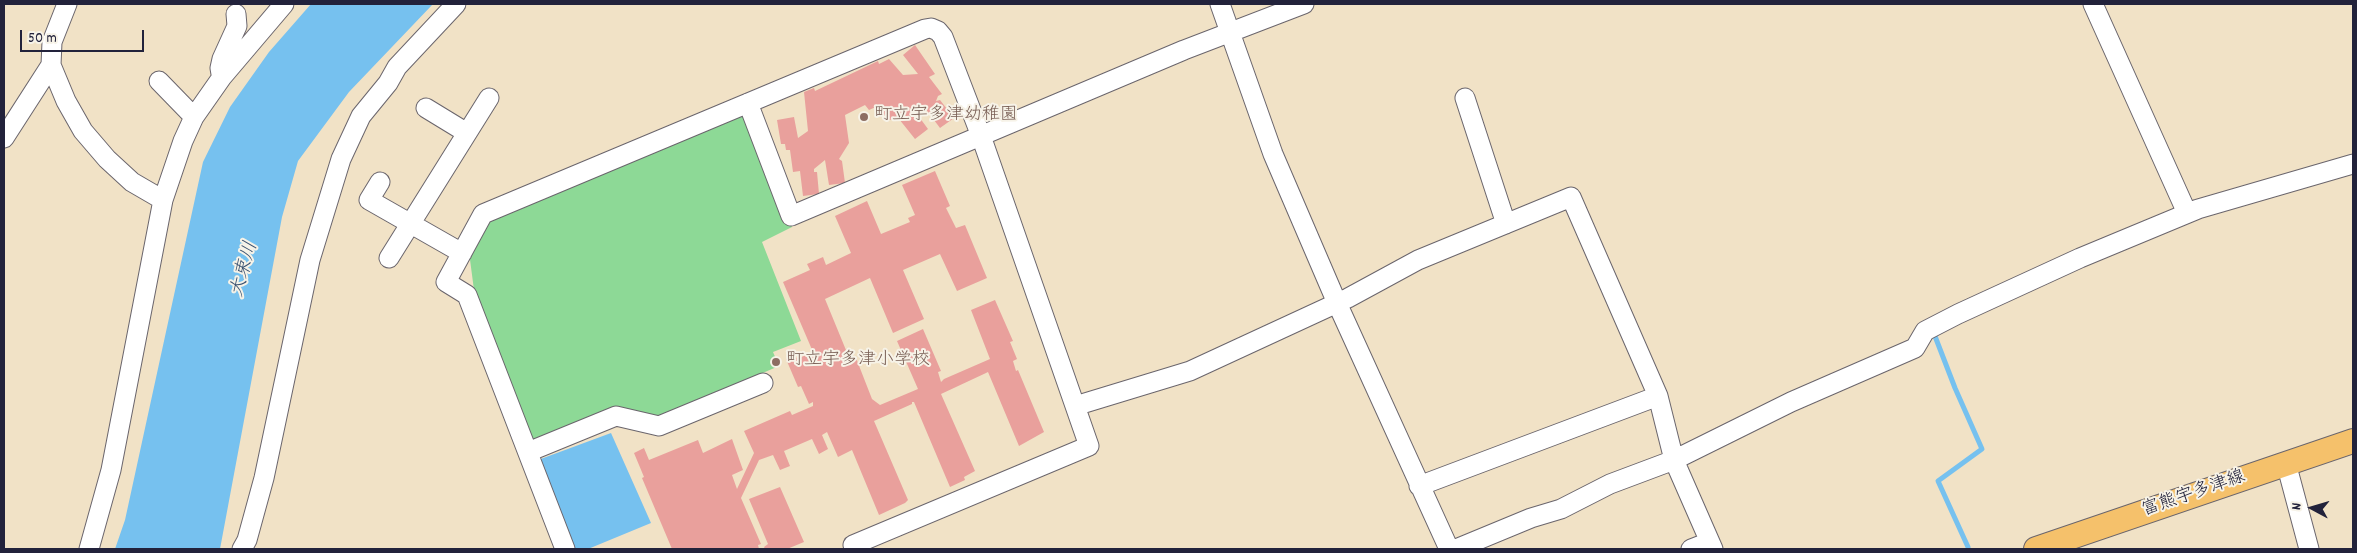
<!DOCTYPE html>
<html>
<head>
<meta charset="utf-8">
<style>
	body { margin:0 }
	#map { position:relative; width:2357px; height:553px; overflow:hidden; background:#f1e2c6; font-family:Dekko,sans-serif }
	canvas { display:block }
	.frame { position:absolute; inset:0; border:5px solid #22223b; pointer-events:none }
	.north { position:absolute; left:2287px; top:483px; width:50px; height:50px; -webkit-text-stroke:4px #f7f3e8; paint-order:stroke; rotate:276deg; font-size:14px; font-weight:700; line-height:20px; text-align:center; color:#22223b }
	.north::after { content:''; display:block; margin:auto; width:18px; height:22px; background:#22223b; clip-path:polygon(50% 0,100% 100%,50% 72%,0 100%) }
	.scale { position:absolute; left:20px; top:30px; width:124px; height:22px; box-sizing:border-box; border:2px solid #22223b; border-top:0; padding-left:6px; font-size:15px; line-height:18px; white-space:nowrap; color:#22223b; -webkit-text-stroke:4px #f7f3e8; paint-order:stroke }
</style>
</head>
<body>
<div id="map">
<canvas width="2357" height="553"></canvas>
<div class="frame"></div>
<div class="north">N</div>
<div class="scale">50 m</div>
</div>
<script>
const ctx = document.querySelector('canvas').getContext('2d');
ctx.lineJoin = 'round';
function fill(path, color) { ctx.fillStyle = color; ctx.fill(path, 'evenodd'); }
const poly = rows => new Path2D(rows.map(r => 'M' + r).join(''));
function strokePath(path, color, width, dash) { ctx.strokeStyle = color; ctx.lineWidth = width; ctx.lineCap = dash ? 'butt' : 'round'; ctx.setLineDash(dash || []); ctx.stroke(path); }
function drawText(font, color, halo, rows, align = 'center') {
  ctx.font = font + ' Dekko,"Klee One",sans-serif'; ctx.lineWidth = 4; ctx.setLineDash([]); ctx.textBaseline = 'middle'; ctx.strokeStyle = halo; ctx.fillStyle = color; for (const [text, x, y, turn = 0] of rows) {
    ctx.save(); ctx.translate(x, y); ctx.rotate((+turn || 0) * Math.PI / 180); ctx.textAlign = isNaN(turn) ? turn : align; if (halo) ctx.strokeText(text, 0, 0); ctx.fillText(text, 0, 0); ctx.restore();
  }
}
const green = poly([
	[744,111,792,227,762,242,801,341,773,352,779,366,660,417,613,407,532,443,474,290,469,252,488,220]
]);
const water = poly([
	[311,4,433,4,349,92,298,161,282,217,220,549,115,549,125,520,203,162,230,107,269,52],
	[611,433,651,523,588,549,572,549,538,460]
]);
const stream = poly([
	[1933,331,1955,388,1982,449,1938,481,1968,547]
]);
const building = poly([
	[915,45,935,74,929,77,942,94,938,96,936,101,940,100,954,118,940,128,925,108,914,110,928,129,915,139,899,119,888,120,878,106,869,110,865,105,845,115,849,143,839,159,842,161,845,183,829,185,825,160,814,169,814,172,817,172,819,194,803,196,800,171,793,172,790,150,786,150,785,144,781,144,777,120,794,117,798,138,808,131,804,92,814,88,815,91,878,61,879,64,889,59,903,75,918,74,903,55],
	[935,171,950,206,946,208,956,228,965,225,987,278,957,291,940,254,903,270,924,319,893,333,870,278,825,299,848,355,856,358,872,399,880,405,918,389,897,341,923,329,941,371,938,372,941,382,944,379,990,359,971,310,995,300,1013,341,1010,342,1017,359,1013,361,1016,371,1018,370,1044,432,1019,446,988,372,986,373,941,394,975,471,964,477,965,480,950,487,914,402,912,402,912,404,874,421,908,500,905,503,879,515,852,450,838,457,827,432,822,435,828,449,819,454,812,439,784,451,790,466,780,470,773,455,759,460,741,498,761,544,758,545,759,549,672,549,642,478,644,477,634,453,644,448,649,460,698,440,703,453,732,439,743,470,732,475,737,489,754,453,744,431,790,411,792,415,813,406,813,402,809,404,801,386,798,387,786,359,795,355,797,359,813,352,783,282,810,270,807,264,823,257,826,265,851,253,835,216,867,201,881,234,910,222,908,218,915,215,902,185],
	[780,487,804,542,787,549,765,549,764,547,768,544,749,499]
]);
const minor = poly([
	[67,4,52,42,51,65,66,101,83,131,107,159,132,182,163,200],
	[1220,4,1273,154,1337,303,1449,549],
	[2093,4,2187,213],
	[221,74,220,68,222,59,237,26,236,14],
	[159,81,194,117],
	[1465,98,1506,224],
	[748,103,791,216,1184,50,1304,4],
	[426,108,467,133],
	[4,138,51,65],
	[380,182,369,200,462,253],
	[389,258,489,98],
	[1075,406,1190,371,1348,298,1418,260,1571,197,1658,396,1674,460,1713,549],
	[528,452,616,416,659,426,763,383],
	[2286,463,2309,549],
	[1419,486,1658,396],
	[89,549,111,470,163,200,183,141,194,117,222,77,284,4],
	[242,549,247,540,264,478,310,260,341,159,361,116,388,83,397,67,456,4],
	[565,549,467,295,446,282,483,214,925,29,931,28,938,31,943,37,981,136,1089,446,853,545],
	[1456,549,1531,518,1561,509,1610,484,1674,460,1791,402,1915,348,1925,331,1958,314,2080,258,2198,209,2353,164],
	[1691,549,1709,542]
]);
const major = poly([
	[2036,549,2353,441]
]);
const markers = [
	[864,117,5,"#8d6e63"],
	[776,362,5,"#8d6e63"]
];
const educationNames = [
	["町立宇多津幼稚園",874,117],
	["町立宇多津小学校",786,362]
];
const streetNames = [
	["富熊宇多津線",2194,495,-19]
];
const waterNames = [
	["大束川",246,270,-74]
];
fill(green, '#8dd996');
fill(water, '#76c1ef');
strokePath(stream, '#76c1ef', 5);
fill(building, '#e9a09c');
strokePath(minor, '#6a656c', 21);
strokePath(major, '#6a656c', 26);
strokePath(minor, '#fff', 19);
strokePath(major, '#f5c16b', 24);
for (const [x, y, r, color] of markers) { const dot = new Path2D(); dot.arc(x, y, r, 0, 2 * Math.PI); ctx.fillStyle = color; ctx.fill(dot); strokePath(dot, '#f7f3e8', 2); }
drawText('18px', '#785e54', '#f7f3e8', educationNames, 'left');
drawText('18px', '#22223b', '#f7f3e8', streetNames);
drawText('italic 19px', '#3b5271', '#f7f3e8', waterNames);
</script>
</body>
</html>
